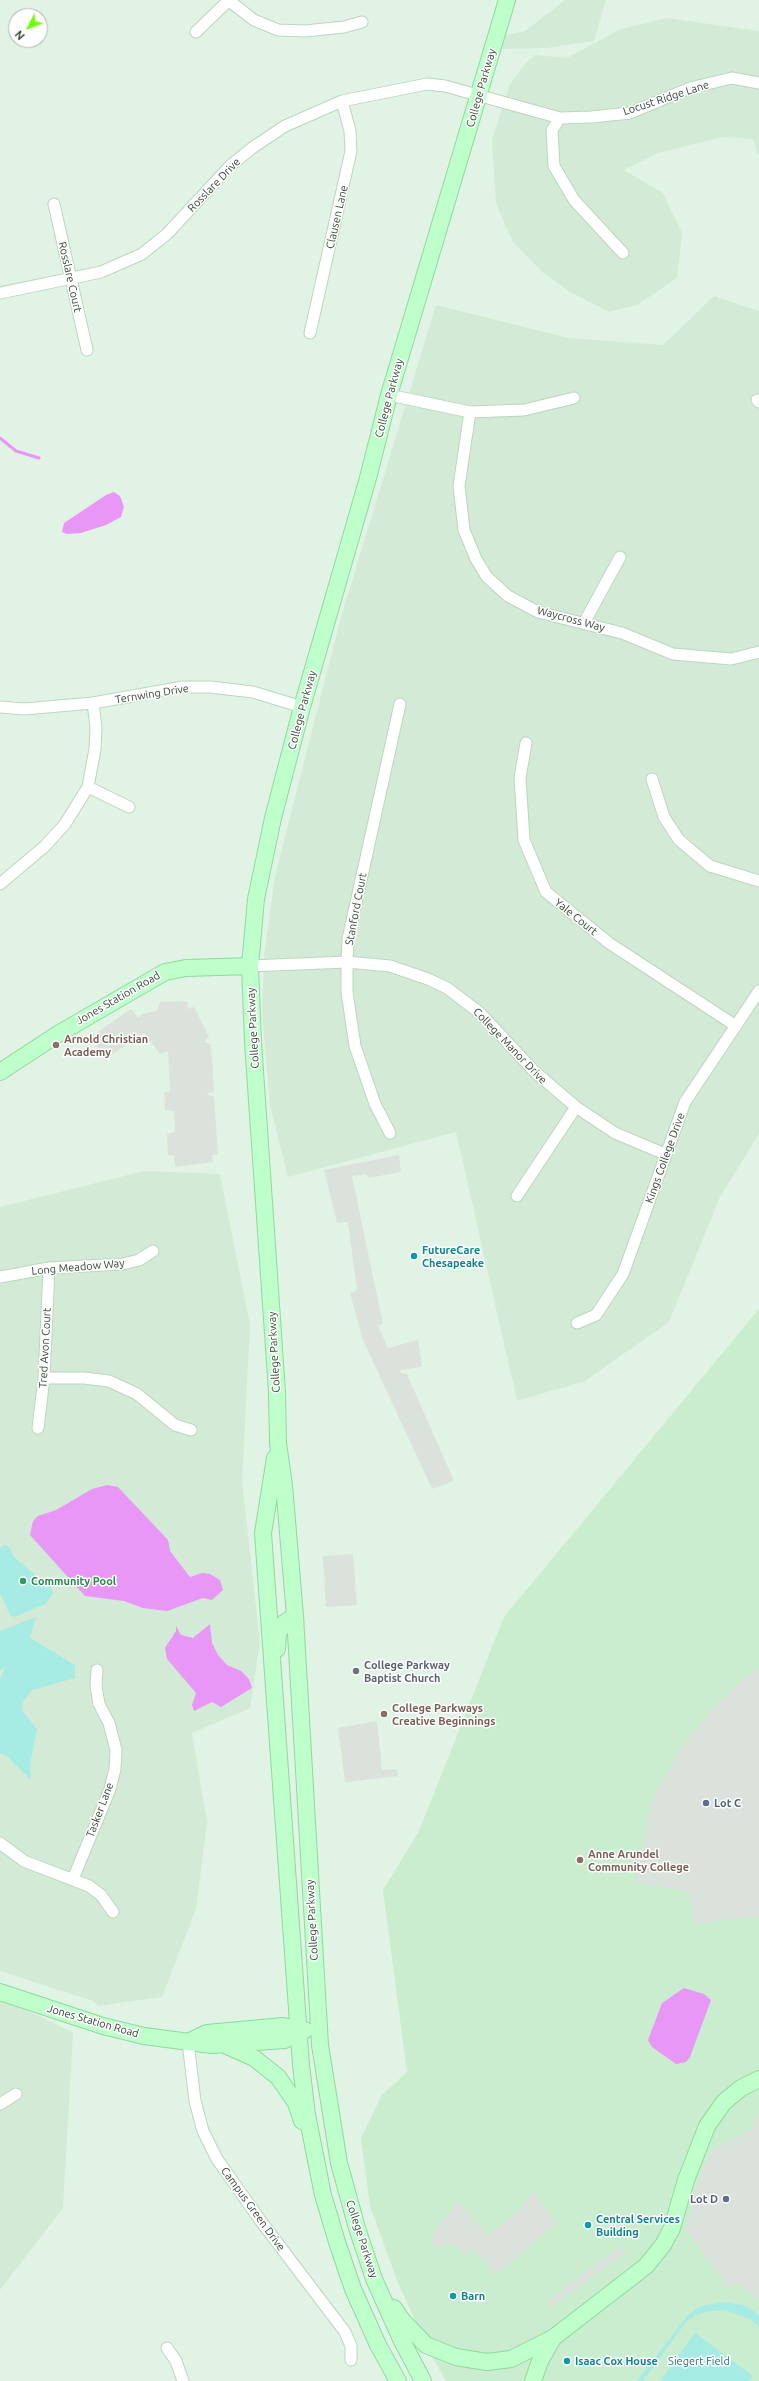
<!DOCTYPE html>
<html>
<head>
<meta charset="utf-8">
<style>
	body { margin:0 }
	#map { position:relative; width:759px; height:2381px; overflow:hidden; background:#e1f3e4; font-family:Ubuntu,sans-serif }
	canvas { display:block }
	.north { position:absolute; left:8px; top:8px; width:40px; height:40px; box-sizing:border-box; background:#fff; border:1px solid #adb4ad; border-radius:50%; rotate:228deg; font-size:11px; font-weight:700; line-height:16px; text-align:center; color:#324433 }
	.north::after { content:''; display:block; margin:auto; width:14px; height:18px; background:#6fff0c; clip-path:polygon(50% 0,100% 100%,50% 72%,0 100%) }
</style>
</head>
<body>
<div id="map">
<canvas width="759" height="2381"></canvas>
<div class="north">N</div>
</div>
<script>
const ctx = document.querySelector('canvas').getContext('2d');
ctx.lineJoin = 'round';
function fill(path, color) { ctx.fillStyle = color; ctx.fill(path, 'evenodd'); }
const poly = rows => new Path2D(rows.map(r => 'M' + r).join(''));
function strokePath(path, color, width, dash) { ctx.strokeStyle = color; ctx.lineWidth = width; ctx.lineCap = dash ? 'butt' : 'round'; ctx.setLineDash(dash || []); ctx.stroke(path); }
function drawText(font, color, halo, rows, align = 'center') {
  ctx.font = font + ' Ubuntu,sans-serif'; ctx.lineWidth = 3; ctx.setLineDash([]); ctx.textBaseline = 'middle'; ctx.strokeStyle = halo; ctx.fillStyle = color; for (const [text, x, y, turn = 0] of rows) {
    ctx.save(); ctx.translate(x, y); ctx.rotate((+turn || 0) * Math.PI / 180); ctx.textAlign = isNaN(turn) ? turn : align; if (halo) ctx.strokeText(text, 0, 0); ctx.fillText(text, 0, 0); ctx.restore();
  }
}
const residential = poly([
	[565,0,606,0,594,41,547,48,502,49,505,35,525,31],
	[667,18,759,31,759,156,753,139,722,137,658,153,624,170,663,193,682,233,677,278,637,305,609,312,567,290,542,272,513,242,496,204,492,140,510,84,524,65,535,55,567,58,621,29],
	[714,296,759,311,759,1134,720,1197,669,1322,585,1381,517,1401,456,1132,288,1177,270,1105,262,1012,264,956,275,876,341,617,436,305,569,338,663,345],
	[144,1171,220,1174,250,1325,242,1480,260,1643,250,1708,192,1733,207,1822,196,1909,162,1997,98,2006,93,2001,0,1971,0,1207],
	[0,1998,73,2032,63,2208,0,2290]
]);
const education = poly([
	[759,1309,759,2381,446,2381,432,2356,398,2283,370,2206,361,2138,382,2095,407,2072,383,1890,419,1831,504,1617]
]);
const green = poly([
	[5,1545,10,1548,14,1557,41,1580,50,1582,53,1593,46,1604,14,1617,10,1615,0,1593,0,1548],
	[36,1617,30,1638,75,1665,75,1678,32,1690,23,1702,22,1710,37,1729,30,1765,31,1780,8,1757,0,1753,0,1680,5,1667,0,1670,0,1631],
	[725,2302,746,2306,759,2315,759,2327,750,2319,725,2310,710,2311,697,2315,686,2322,643,2381,637,2381,688,2315,702,2306],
	[695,2333,753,2376,749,2381,660,2381]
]);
const parking = poly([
	[187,1001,188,1009,194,1007,209,1037,204,1042,211,1044,214,1091,207,1094,214,1097,218,1155,212,1155,213,1162,175,1167,174,1156,168,1155,167,1134,175,1132,174,1111,165,1110,164,1093,170,1091,168,1051,160,1054,144,1033,104,1060,92,1036,131,1009,138,1018,142,1014,157,1011,160,1002],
	[399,1155,401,1172,369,1178,366,1174,352,1176,383,1324,378,1326,388,1348,418,1340,422,1367,400,1370,401,1373,407,1374,454,1481,432,1489,363,1340,350,1293,357,1290,348,1222,337,1223,324,1170],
	[353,1554,357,1605,326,1607,323,1556],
	[759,1669,759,1917,694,1923,690,1892,636,1882,648,1814,657,1791,681,1748,716,1705,744,1679],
	[377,1721,382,1770,397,1769,398,1776,345,1782,338,1728],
	[759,2116,759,2301,737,2282,729,2288,686,2230,696,2184,711,2151,755,2127,752,2119],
	[533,2190,556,2224,495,2275,485,2260,476,2251,464,2253,451,2244,438,2247,431,2244,436,2227,458,2203,488,2235,521,2209],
	[621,2246,627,2252,551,2307,547,2301]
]);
const water = poly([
	[114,492,120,496,124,507,121,517,106,525,81,533,67,534,62,532,64,523,106,495],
	[107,1485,118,1487,168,1540,170,1551,190,1577,202,1573,210,1574,220,1580,223,1590,212,1600,203,1598,167,1611,143,1608,124,1601,85,1596,30,1535,33,1521,38,1516,56,1510,92,1489],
	[210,1624,212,1643,218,1655,227,1665,241,1671,249,1679,252,1688,221,1707,212,1702,194,1711,192,1705,196,1693,167,1659,165,1648,176,1631,176,1626,181,1635,193,1638],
	[684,1988,704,1994,711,2000,690,2057,686,2062,676,2064,652,2047,648,2040,662,2003]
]);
const stream = poly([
	[0,438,16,451,39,458]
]);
const street = poly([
	[228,0,254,20,278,30,305,31,344,27,362,22],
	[196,32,228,1],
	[560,118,552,130,554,166,574,200,623,253],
	[54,204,87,350],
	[0,293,101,272,142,254,167,234,230,166,252,148,285,126,342,101,427,84,445,86,560,118,591,117,630,113,690,88,732,78,759,83],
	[310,333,351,151,350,131,342,101],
	[389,395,470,412,524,410,574,398],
	[757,400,759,402],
	[470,412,459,486,464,530,476,559,487,577,508,596,538,612,622,633,673,654,731,659,759,652],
	[584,623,620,557],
	[0,707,24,709,93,703,183,687,210,687,253,692,302,707],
	[526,743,520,778,524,840,546,892,609,943,736,1026],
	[652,779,664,817,679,840,710,866,759,881],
	[88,787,129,807],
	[0,884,45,846,65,824,88,787,95,749,96,727,93,703],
	[250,966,347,962,390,966,428,979,447,988,480,1013,534,1071,576,1107,615,1133,665,1154],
	[390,1133,375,1104,355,1046,347,992,347,962,348,939,400,704],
	[517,1196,576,1107],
	[0,1277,49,1268,123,1264,139,1260,153,1251],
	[577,1323,596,1315,623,1274,685,1102,759,991],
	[44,1378,84,1378,109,1381,137,1394,175,1425,191,1430],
	[38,1428,44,1378,49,1268],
	[0,1843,24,1861,89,1886,101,1895,113,1912],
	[73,1879,110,1789,115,1769,116,1750,109,1723,99,1704,96,1686,97,1670],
	[188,2042,195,2101,203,2131,217,2159,260,2220,345,2332,351,2346,351,2360],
	[0,2104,16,2094],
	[167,2348,176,2361,183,2381]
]);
const secondary = poly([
	[0,1072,58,1034,165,972,186,968,250,966],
	[275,1458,263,1533,301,2065,307,2115,323,2195,337,2242,353,2289,378,2345,398,2381],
	[277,1649,278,1634,284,1623,295,1616],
	[0,1992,103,2026,144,2036,212,2045,285,2040,299,2031],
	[188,2042,207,2033,283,2026,305,2030],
	[227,2046,254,2058,278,2077,296,2103,302,2121],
	[394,2308,402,2320,426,2345,456,2357,487,2362,511,2359,553,2338],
	[423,2381,401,2339,374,2279,357,2228,339,2163,320,2045,295,1616,284,1485,278,1443,277,1392,253,1042,250,966,256,899,273,818,302,707,368,478,389,395,507,0],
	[533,2381,540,2361,553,2338,646,2266,663,2245,672,2228,686,2180,707,2126,724,2102,741,2088,759,2079]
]);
const markers = [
	[56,1045,4,"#8d6e63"],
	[414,1256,4,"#0f9aa8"],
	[23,1581,4,"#2e9e5b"],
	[356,1671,4,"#6b7280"],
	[384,1714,4,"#8d6e63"],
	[706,1803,4,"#5c6f8a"],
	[580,1860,4,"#8d6e63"],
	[726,2199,4,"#5c6f8a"],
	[588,2225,4,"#0f9aa8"],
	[453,2296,4,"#0f9aa8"],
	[567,2361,4,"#0f9aa8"]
];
const streetNames = [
	["College Parkway",481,88,-74],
	["Locust Ridge Lane",666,98,-18],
	["Rosslare Drive",214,185,-46],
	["Clausen Lane",337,217,-77],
	["Rosslare Court",70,277,77],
	["College Parkway",389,398,-75],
	["Waycross Way",571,619,15],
	["Ternwing Drive",152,694,-9],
	["College Parkway",302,710,-75],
	["Stanford Court",356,909,-79],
	["Yale Court",576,917,39],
	["Jones Station Road",118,998,-30],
	["College Parkway",253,1028,-93],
	["College Manor Drive",510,1046,46],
	["Kings College Drive",665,1158,-70],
	["Long Meadow Way",78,1267,-5],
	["Tred Avon Court",45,1348,-87],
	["College Parkway",274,1352,-93],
	["Tasker Lane",100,1810,-69],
	["College Parkway",312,1920,-93],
	["Jones Station Road",93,2021,16],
	["Campus Green Drive",253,2209,54],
	["College Parkway",362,2239,72]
];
const educationNames = [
	["Arnold Christian",64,1039],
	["Academy",64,1052],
	["College Parkways",392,1708],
	["Creative Beginnings",392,1721],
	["Anne Arundel",588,1854],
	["Community College",588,1867]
];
const cultureNames = [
	["FutureCare",422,1250],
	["Chesapeake",422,1263],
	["Central Services",596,2219],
	["Building",596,2232],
	["Barn",461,2296],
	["Isaac Cox House",575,2361]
];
const leisureNames = [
	["Community Pool",31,1581]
];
const worshipNames = [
	["College Parkway",364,1665],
	["Baptist Church",364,1678]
];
const serviceNames = [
	["Lot C",714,1803],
	["Lot D",718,2199,"right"]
];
const parkNames = [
	["Siegert Field",699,2361]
];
fill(residential, '#d3ebd6');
fill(education, '#caedcf');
fill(green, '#a6ece4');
fill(parking, '#dbe2db');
fill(water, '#e897f6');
strokePath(stream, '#e897f6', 3);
strokePath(street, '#bad7be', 13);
strokePath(secondary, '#8eda9c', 18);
strokePath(street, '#fff', 11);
strokePath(secondary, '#bfffcc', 16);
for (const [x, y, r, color] of markers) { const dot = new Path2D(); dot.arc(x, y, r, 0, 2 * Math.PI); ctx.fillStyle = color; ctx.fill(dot); strokePath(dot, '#fff', 1.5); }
drawText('11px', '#324433', '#fff', streetNames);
drawText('bold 11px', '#785e54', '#fff', educationNames, 'left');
drawText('bold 11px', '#0d838f', '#fff', cultureNames, 'left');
drawText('bold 11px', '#27864d', '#fff', leisureNames, 'left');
drawText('bold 11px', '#5b616d', '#fff', worshipNames, 'left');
drawText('bold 11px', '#4e5e75', '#fff', serviceNames, 'left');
drawText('11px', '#21757b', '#fff', parkNames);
</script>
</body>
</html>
